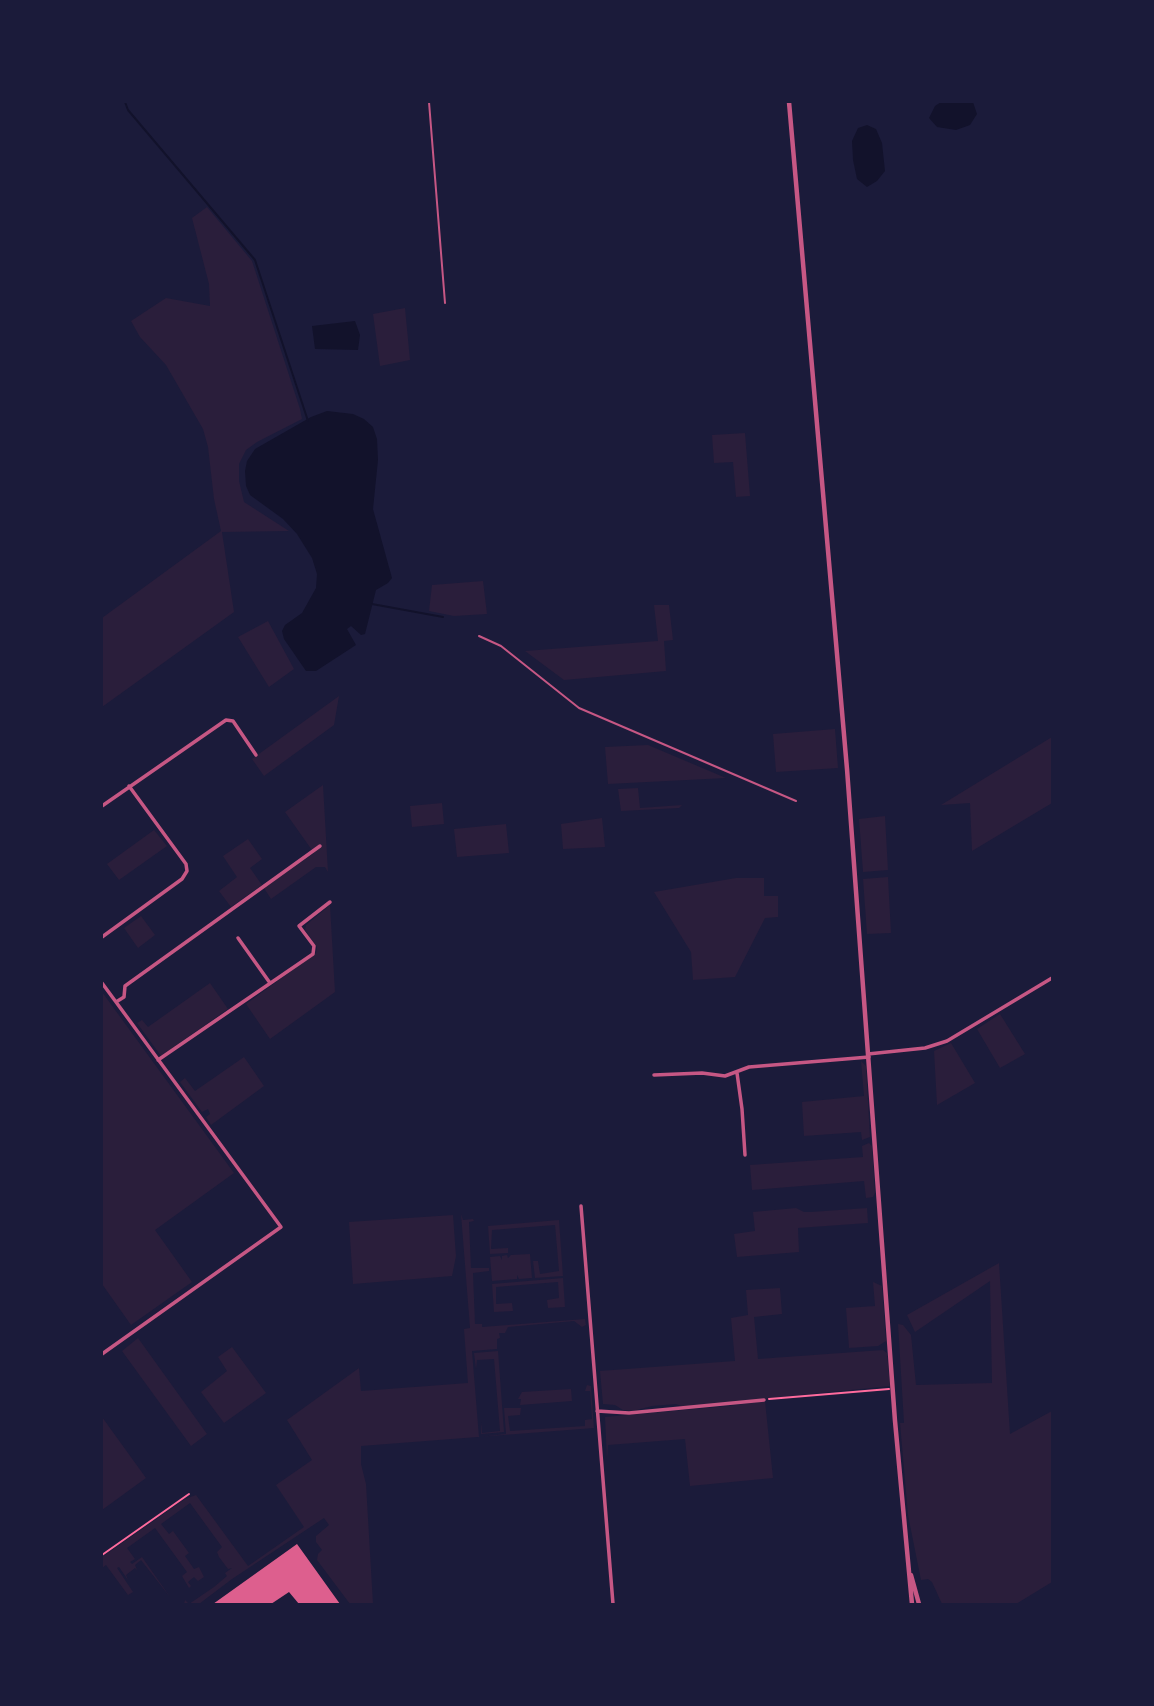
<!DOCTYPE html>
<html>
<head>
<meta charset="utf-8">
<style>
	body { margin:0 }
	#map { position:relative; width:1154px; height:1706px; overflow:hidden; background:#1b1b3a; font-family:"IBM Plex Sans",sans-serif }
	canvas { display:block }
	.frame { position:absolute; inset:0; border:103px solid #1b1b3a; pointer-events:none }
</style>
</head>
<body>
<div id="map">
<canvas width="1154" height="1706"></canvas>
<div class="frame"></div>
</div>
<script>
const ctx = document.querySelector('canvas').getContext('2d');
ctx.lineJoin = 'round';
function fill(path, color) { ctx.fillStyle = color; ctx.fill(path, 'evenodd'); }
const poly = rows => new Path2D(rows.map(r => 'M' + r).join(''));
function strokePath(path, color, width, dash) { ctx.strokeStyle = color; ctx.lineWidth = width; ctx.lineCap = dash ? 'butt' : 'round'; ctx.setLineDash(dash || []); ctx.stroke(path); }
const green = poly([
	[207,207,252,261,300,409,302,419,257,442,246,450,239,464,239,481,244,502,289,531,222,532,234,612,102,707,102,618,221,531,214,499,208,447,203,429,166,365,140,337,131,321,166,298,210,306,209,284,192,218],
	[405,308,410,360,380,366,373,314],
	[745,433,750,496,736,497,733,462,714,463,712,435],
	[483,581,487,614,454,616,429,611,432,585],
	[654,605,669,605,673,640,664,641,666,671,564,680,525,651,658,641],
	[268,621,294,669,269,687,238,637],
	[339,696,334,725,264,776,252,759],
	[835,729,838,768,776,772,773,734],
	[1052,737,1052,803,972,851,970,803,941,805],
	[648,745,726,778,608,784,605,747],
	[323,785,328,872,325,867,316,867,271,899,264,888,314,853,285,812],
	[638,788,640,808,682,805,679,808,621,811,618,789],
	[442,803,444,824,412,827,410,806],
	[885,816,888,870,863,872,859,819],
	[602,818,605,847,563,849,561,824],
	[506,824,509,853,457,857,454,829],
	[154,830,167,846,119,880,107,864],
	[248,839,262,859,250,868,262,885,231,907,219,891,237,877,223,856],
	[888,877,891,933,867,934,863,879],
	[736,878,764,878,764,896,778,896,778,917,765,918,735,977,693,980,691,952,654,892],
	[330,905,335,992,270,1039,246,1004,316,953,317,947,305,930,306,925],
	[141,916,155,935,138,948,124,928],
	[210,983,228,1009,161,1056,137,1023,142,1020,148,1027],
	[102,992,234,1173,155,1230,192,1282,131,1325,102,1284],
	[1000,1014,1025,1054,1000,1068,977,1029],
	[951,1043,975,1083,937,1105,934,1051],
	[244,1057,264,1086,211,1125,206,1117,210,1114,208,1109,202,1112,180,1082,185,1078,195,1091],
	[861,1061,866,1066,870,1137,862,1140,861,1132,804,1136,802,1102,864,1096],
	[869,1143,872,1146,875,1193,873,1197,866,1198,864,1181,752,1190,750,1165,863,1157,862,1146],
	[796,1208,804,1212,811,1212,867,1208,868,1223,798,1228,799,1252,737,1257,734,1234,755,1231,753,1212],
	[461,1214,463,1220,473,1219,474,1221,469,1222,471,1268,489,1268,489,1271,473,1273,475,1324,482,1324,482,1327,585,1319,586,1325,582,1327,574,1321,508,1327,505,1333,499,1333,500,1338,497,1339,497,1349,472,1351,479,1437,506,1434,504,1408,521,1408,520,1415,508,1416,510,1431,585,1426,585,1420,592,1419,590,1391,585,1391,587,1385,591,1386,594,1428,361,1446,361,1464,366,1484,373,1604,350,1604,317,1560,318,1554,322,1550,316,1542,316,1536,329,1525,324,1518,232,1579,199,1604,184,1604,185,1600,189,1604,214,1587,227,1576,225,1573,232,1568,228,1569,219,1557,217,1552,222,1547,190,1503,161,1524,169,1534,173,1531,189,1553,185,1556,194,1569,199,1567,204,1577,198,1581,194,1577,188,1582,191,1586,189,1588,182,1576,187,1572,155,1528,127,1548,135,1559,130,1562,132,1564,142,1557,170,1597,141,1560,135,1565,137,1570,135,1568,126,1575,128,1580,119,1567,117,1568,133,1592,128,1595,106,1565,102,1568,102,1557,185,1499,196,1495,248,1566,304,1527,276,1485,312,1460,287,1420,359,1368,361,1391,468,1383,464,1329,470,1328],
	[453,1215,456,1256,452,1276,353,1284,349,1222],
	[559,1220,563,1276,535,1278,533,1261,538,1261,540,1274,559,1271,555,1225,492,1230,491,1249,508,1248,508,1253,490,1254,488,1226],
	[530,1254,532,1278,519,1279,517,1275,517,1279,492,1281,490,1257,500,1256,502,1260,502,1256,507,1255,508,1258,511,1255],
	[999,1263,1010,1434,1052,1411,1052,1582,1016,1604,942,1604,932,1582,928,1579,921,1580,908,1515,900,1423,904,1423,898,1324,903,1325,911,1335,916,1385,992,1383,990,1281,915,1332,907,1315],
	[563,1278,565,1307,548,1308,547,1300,559,1298,558,1282,496,1287,496,1304,512,1303,513,1311,494,1312,492,1284],
	[873,1282,882,1286,886,1341,878,1346,849,1348,846,1308,875,1306],
	[780,1288,782,1314,754,1317,758,1359,883,1350,887,1353,890,1386,684,1407,676,1404,652,1406,633,1411,623,1410,615,1405,603,1404,600,1371,735,1361,731,1318,748,1315,746,1290],
	[138,1338,207,1434,191,1446,122,1351],
	[232,1347,266,1393,224,1423,201,1392,227,1371,218,1357],
	[498,1351,504,1432,481,1434,481,1422,482,1433,500,1431,494,1359,477,1360,476,1369,474,1353],
	[571,1389,572,1401,520,1405,521,1399,518,1399,522,1392],
	[765,1401,773,1478,690,1486,685,1439,608,1445,607,1460,605,1417,729,1406],
	[102,1417,146,1478,102,1510]
]);
const water = poly([
	[941,102,973,102,977,114,970,125,956,130,937,127,929,118,935,106],
	[867,125,876,129,882,143,885,171,877,181,867,187,857,179,853,160,852,141,858,128],
	[355,321,360,335,358,350,315,349,312,326],
	[327,411,353,414,364,419,373,427,377,439,378,460,373,509,392,578,388,583,376,590,365,634,361,635,351,626,347,629,356,645,316,671,306,671,284,639,282,631,285,625,302,613,316,588,317,574,312,558,297,534,283,519,250,495,246,486,245,471,247,461,255,449,311,417]
]);
const stream = poly([
	[125,102,128,110,255,260,308,421],
	[372,604,443,617]
]);
const building = poly([
	[297,1544,340,1604,299,1604,289,1592,271,1604,213,1604]
]);
const path = poly([
	[769,1399,889,1389],
	[102,1555,189,1494]
]);
const service = poly([
	[429,102,445,303],
	[479,636,501,646,579,708,796,801]
]);
const minor = poly([
	[102,806,226,720,233,721,256,755],
	[102,937,182,879,187,871,186,864,129,786],
	[238,938,270,983],
	[102,983,116,1002],
	[868,1054,925,1048,947,1041,1052,978],
	[158,1060,313,954,314,946,299,926,330,902],
	[737,1073,742,1109,745,1155],
	[654,1075,702,1073,725,1076,749,1067,869,1057],
	[581,1206,613,1604],
	[102,1354,281,1227,116,1002,124,997,125,986,320,846],
	[597,1411,629,1413,764,1400]
]);
const tertiary = poly([
	[789,102,847,769,895,1421,912,1604],
	[911,1575,919,1604]
]);
fill(green, '#2a1e3b');
fill(water, '#12122b');
strokePath(stream, '#12122b', 2);
fill(building, '#dd5f8e');
strokePath(path, '#ff6b9d', 2);
strokePath(service, '#c65784', 2);
strokePath(minor, '#c65784', 3.5);
strokePath(tertiary, '#c65784', 4.5);
</script>
</body>
</html>
